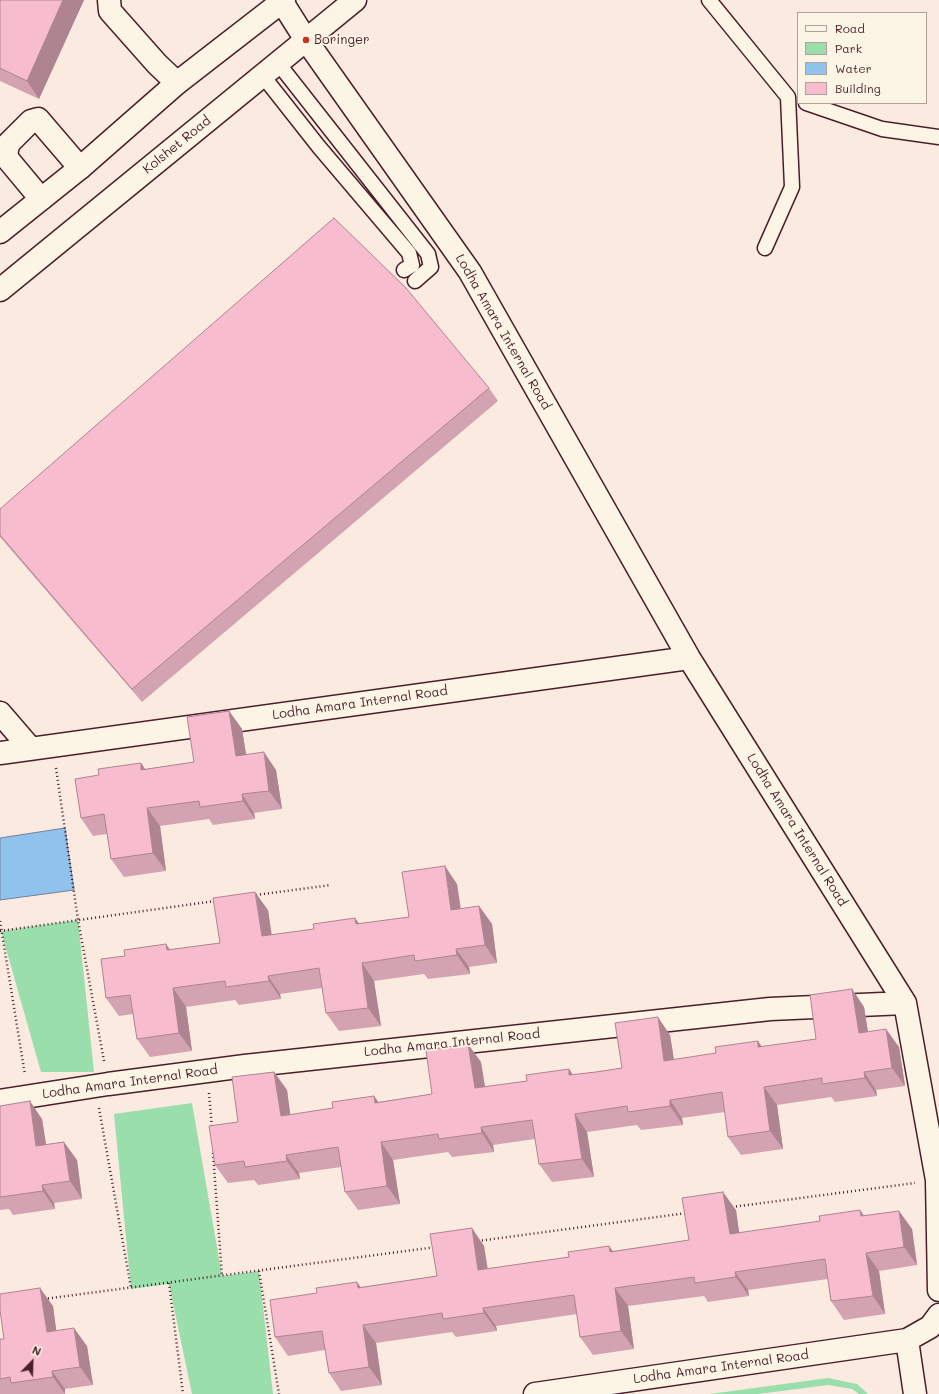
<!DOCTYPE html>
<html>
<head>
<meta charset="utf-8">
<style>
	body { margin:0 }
	#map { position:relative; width:939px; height:1394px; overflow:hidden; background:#fbeae0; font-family:Mali,sans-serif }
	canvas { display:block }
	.legend { position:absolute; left:797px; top:12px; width:130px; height:92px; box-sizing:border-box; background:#fcf5e5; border:1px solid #b59f9b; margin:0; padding:5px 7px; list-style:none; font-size:12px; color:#4a1f2b }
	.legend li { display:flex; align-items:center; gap:8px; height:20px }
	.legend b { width:20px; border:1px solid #b59f9b }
	.north { position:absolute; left:12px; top:1342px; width:40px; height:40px; -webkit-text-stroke:3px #fcf5e5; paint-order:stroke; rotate:23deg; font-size:11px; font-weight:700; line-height:16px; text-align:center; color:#4a1f2b }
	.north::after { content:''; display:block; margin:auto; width:14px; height:18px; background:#4a1f2b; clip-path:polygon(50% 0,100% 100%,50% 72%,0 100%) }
</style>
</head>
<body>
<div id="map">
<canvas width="939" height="1394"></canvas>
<ul class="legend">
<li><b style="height:5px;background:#fcf5e5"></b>Road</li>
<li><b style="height:11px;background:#99deab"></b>Park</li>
<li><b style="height:11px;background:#8fc2ec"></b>Water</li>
<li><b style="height:11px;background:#f7bdce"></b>Building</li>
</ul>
<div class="north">N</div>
</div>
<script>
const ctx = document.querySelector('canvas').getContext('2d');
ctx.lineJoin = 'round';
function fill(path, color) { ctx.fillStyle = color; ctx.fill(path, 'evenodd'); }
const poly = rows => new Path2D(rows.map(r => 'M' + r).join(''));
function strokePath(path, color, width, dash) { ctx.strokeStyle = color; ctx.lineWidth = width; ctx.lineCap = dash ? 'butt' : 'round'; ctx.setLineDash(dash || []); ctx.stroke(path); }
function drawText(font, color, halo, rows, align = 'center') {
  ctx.font = font + ' Mali,sans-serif'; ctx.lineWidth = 3.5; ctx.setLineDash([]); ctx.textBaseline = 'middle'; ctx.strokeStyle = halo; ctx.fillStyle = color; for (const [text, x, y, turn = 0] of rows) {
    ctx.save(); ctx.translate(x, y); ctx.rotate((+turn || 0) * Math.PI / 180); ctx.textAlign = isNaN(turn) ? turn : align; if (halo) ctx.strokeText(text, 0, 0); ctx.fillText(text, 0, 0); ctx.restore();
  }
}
const green = poly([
	[78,920,94,1072,41,1072,1,931],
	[192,1103,222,1276,259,1271,273,1394,192,1394,169,1284,131,1289,114,1114],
	[828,1378,857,1384,868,1394,859,1394,852,1389,828,1385,758,1394,710,1394]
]);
const water = poly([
	[65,828,74,890,0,900,0,838,65,828]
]);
const path = poly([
	[56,768,78,920,104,1061],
	[256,895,331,885],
	[0,921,25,1075],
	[0,931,215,901],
	[209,1093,212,1128],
	[99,1108,131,1288],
	[213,1153,222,1276],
	[732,1207,915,1183],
	[478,1241,687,1213],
	[259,1271,279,1394],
	[169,1283,183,1394],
	[44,1299,436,1247]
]);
const lane = poly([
	[709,0,788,97,792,187,765,248],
	[278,63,428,254,431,267,415,281],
	[263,76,319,147,409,253,412,265,404,270],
	[806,103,882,129,939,137]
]);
const street = poly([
	[109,0,110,11,157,64,177,83],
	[282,2,306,40,470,272,689,658,905,1003,937,1180,939,1290],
	[41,199,6,157,8,144,31,121,38,119,80,168],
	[0,713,31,749],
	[0,753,689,658],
	[0,1101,108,1084,245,1066,770,1009,905,1003],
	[907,1340,915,1394],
	[535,1394,907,1340,930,1327,939,1315]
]);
const secondary = poly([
	[0,232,80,168,177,83,284,0],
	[0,290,355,0]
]);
const wall = poly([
	[0,0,84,0,39,99,0,81],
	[489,388,498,401,142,702,0,537,0,509],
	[229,711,242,729,246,754,276,770,282,809,254,813,255,819,213,825,209,819,160,826,166,871,124,877,111,859,107,834,93,836,81,818,99,775,141,763,145,769,194,762],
	[457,884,461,909,479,906,492,924,497,963,469,967,470,974,428,979,424,974,374,981,381,1026,339,1031,326,1013,322,988,280,994,281,999,239,1005,235,1000,186,1007,192,1051,150,1057,137,1039,133,1014,119,1016,106,998,170,950,220,943,268,910,272,935,314,929,355,918,359,924,409,917],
	[852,989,864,1007,868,1032,899,1047,905,1086,876,1090,877,1096,835,1102,831,1097,777,1105,783,1149,741,1155,728,1137,725,1112,682,1118,683,1125,641,1130,637,1125,587,1132,594,1177,552,1182,539,1164,535,1139,493,1145,494,1152,452,1157,448,1152,393,1160,400,1204,358,1210,345,1192,341,1167,299,1173,300,1179,258,1185,254,1180,228,1183,215,1165,274,1072,287,1090,290,1115,333,1108,374,1096,378,1102,432,1094,481,1062,485,1087,527,1081,569,1069,573,1075,622,1068,670,1035,674,1060,816,1039],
	[0,1106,42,1119,46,1144,77,1160,82,1199,54,1203,55,1209,13,1215,9,1209,0,1210],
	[736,1210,739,1233,820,1221,860,1210,864,1216,899,1211,912,1229,917,1265,879,1271,885,1314,844,1320,831,1301,828,1279,748,1290,749,1296,708,1302,704,1296,628,1306,634,1349,593,1355,580,1337,577,1314,496,1326,497,1331,456,1337,452,1332,376,1343,382,1385,341,1391,329,1373,325,1350,288,1356,275,1337,361,1287,437,1276,484,1246,488,1269,569,1257,609,1246,613,1251,689,1240],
	[53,1306,56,1331,87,1346,93,1385,65,1389,65,1394,0,1394,0,1339,4,1339]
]);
const shadedWall = poly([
	[63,0,84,0,39,99,27,81],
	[229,711,242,729,249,774,236,756],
	[264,752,276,770,282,809,269,791],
	[141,763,153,781,141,770],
	[242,794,254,813,255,819,243,801],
	[147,808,160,826,166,871,153,853],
	[445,866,457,884,463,928,451,910],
	[255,892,268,910,274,955,262,936],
	[479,906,492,924,497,963,485,945],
	[355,918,368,936,356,924],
	[166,944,179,962,167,950],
	[456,949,469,967,470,974,457,955],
	[362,963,374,981,381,1026,368,1008],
	[268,976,280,994,281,999,269,981],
	[173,988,186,1007,192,1051,179,1033],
	[852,989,864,1007,871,1051,859,1033],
	[658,1017,670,1035,677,1079,664,1061],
	[886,1029,899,1047,905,1086,892,1068],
	[758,1041,770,1059,758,1047],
	[468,1044,481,1062,488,1106,475,1088],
	[569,1069,581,1087,569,1075],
	[274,1072,287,1090,293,1134,281,1116],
	[864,1072,876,1090,877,1096,865,1078],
	[764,1087,777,1105,783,1149,770,1131],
	[374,1096,387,1114,375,1103],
	[670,1100,682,1118,683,1125,670,1106],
	[30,1101,42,1119,49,1164,36,1146],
	[575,1114,587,1132,594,1177,582,1159],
	[481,1127,493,1145,494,1152,482,1133],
	[64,1142,77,1160,82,1199,70,1181],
	[381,1142,393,1160,400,1204,387,1186],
	[286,1155,299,1173,300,1179,287,1161],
	[42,1185,54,1203,55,1209,43,1191],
	[723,1192,736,1210,742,1253,730,1234],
	[860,1210,872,1228,861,1216],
	[899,1211,912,1229,917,1265,904,1247],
	[472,1228,484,1246,490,1288,478,1270],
	[609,1246,621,1264,610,1252],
	[866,1253,879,1271,885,1314,873,1296],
	[735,1272,748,1290,749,1296,736,1277],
	[357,1282,370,1300,358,1288],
	[40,1288,53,1306,59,1350,47,1332],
	[615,1288,628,1306,634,1349,621,1331],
	[483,1308,496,1326,497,1331,484,1313],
	[363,1325,376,1343,382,1385,369,1367],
	[74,1328,87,1346,93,1385,80,1367],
	[52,1371,65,1389,65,1394,53,1377]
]);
const building = poly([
	[0,0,63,0,27,81,0,68,0,0],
	[334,218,406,288,489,388,132,689,0,535,0,509,334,218],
	[229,711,236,756,264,752,269,791,242,794,243,801,200,807,199,801,147,808,153,853,111,859,104,814,81,818,75,779,99,775,98,769,141,763,141,770,194,762,187,717,229,711],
	[445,866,451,910,479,906,485,945,456,949,457,955,415,961,414,955,362,963,368,1008,326,1013,319,968,268,976,269,981,226,987,225,981,173,988,179,1033,137,1039,130,995,106,998,101,959,125,956,124,950,166,944,167,950,220,943,213,898,255,892,262,936,314,929,313,924,355,918,356,924,409,917,402,872,445,866],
	[852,989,859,1033,886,1029,892,1068,864,1072,865,1078,822,1084,822,1078,764,1087,770,1131,728,1137,722,1092,670,1100,670,1106,628,1112,627,1106,575,1114,582,1159,539,1164,532,1120,481,1127,482,1133,439,1139,438,1134,381,1142,387,1186,345,1192,338,1147,286,1155,287,1161,245,1167,244,1161,215,1165,209,1126,238,1122,232,1077,274,1072,281,1116,333,1108,332,1102,374,1096,375,1103,432,1094,426,1050,468,1044,475,1088,527,1081,526,1075,569,1069,569,1075,596,1072,622,1068,615,1023,658,1017,664,1061,716,1053,715,1047,758,1041,758,1047,816,1039,810,995,852,989],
	[30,1101,36,1146,64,1142,70,1181,42,1185,43,1191,0,1197,0,1106,30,1101],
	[723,1192,730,1234,820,1221,819,1216,860,1210,861,1216,899,1211,904,1247,866,1253,873,1296,831,1301,825,1259,735,1272,736,1277,695,1283,694,1277,615,1288,621,1331,580,1337,574,1295,483,1308,484,1313,443,1319,442,1313,363,1325,369,1367,329,1373,322,1331,275,1337,270,1300,317,1293,316,1288,357,1282,358,1288,437,1276,430,1234,472,1228,478,1270,569,1257,568,1252,609,1246,610,1252,689,1240,682,1198,723,1192],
	[40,1288,47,1332,74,1328,80,1367,52,1371,53,1377,11,1383,10,1377,0,1379,0,1339,4,1339,0,1310,0,1294,40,1288]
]);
const markers = [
	[306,40,4,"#c8321e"]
];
const poiNames = [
	["Boringer",314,40]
];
const streetNames = [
	["Kolshet Road",177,145,-39],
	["Lodha Amara Internal Road",503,332,60],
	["Lodha Amara Internal Road",360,703,-8],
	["Lodha Amara Internal Road",797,830,58],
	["Lodha Amara Internal Road",452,1043,-6],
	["Lodha Amara Internal Road",130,1082,-8],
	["Lodha Amara Internal Road",721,1367,-8]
];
fill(green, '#99deab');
fill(water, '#8fc2ec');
strokePath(water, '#73819f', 1);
strokePath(lane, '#4a1f2b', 17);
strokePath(street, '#4a1f2b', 25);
strokePath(secondary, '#4a1f2b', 25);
strokePath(path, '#4a1f2b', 2.5, [1, 3]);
strokePath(lane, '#fcf5e5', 14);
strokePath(street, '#fcf5e5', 22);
strokePath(secondary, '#fcf5e5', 22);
fill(wall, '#d4a3b1');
fill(shadedWall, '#ad8490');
fill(building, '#f7bdce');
strokePath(building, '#ad8490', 1);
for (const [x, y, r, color] of markers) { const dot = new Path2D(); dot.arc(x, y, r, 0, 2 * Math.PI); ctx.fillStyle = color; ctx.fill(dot); strokePath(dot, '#fcf5e5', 1.5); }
drawText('13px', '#4a1f2b', '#fcf5e5', poiNames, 'left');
drawText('13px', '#4a1f2b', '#fcf5e5', streetNames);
</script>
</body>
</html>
